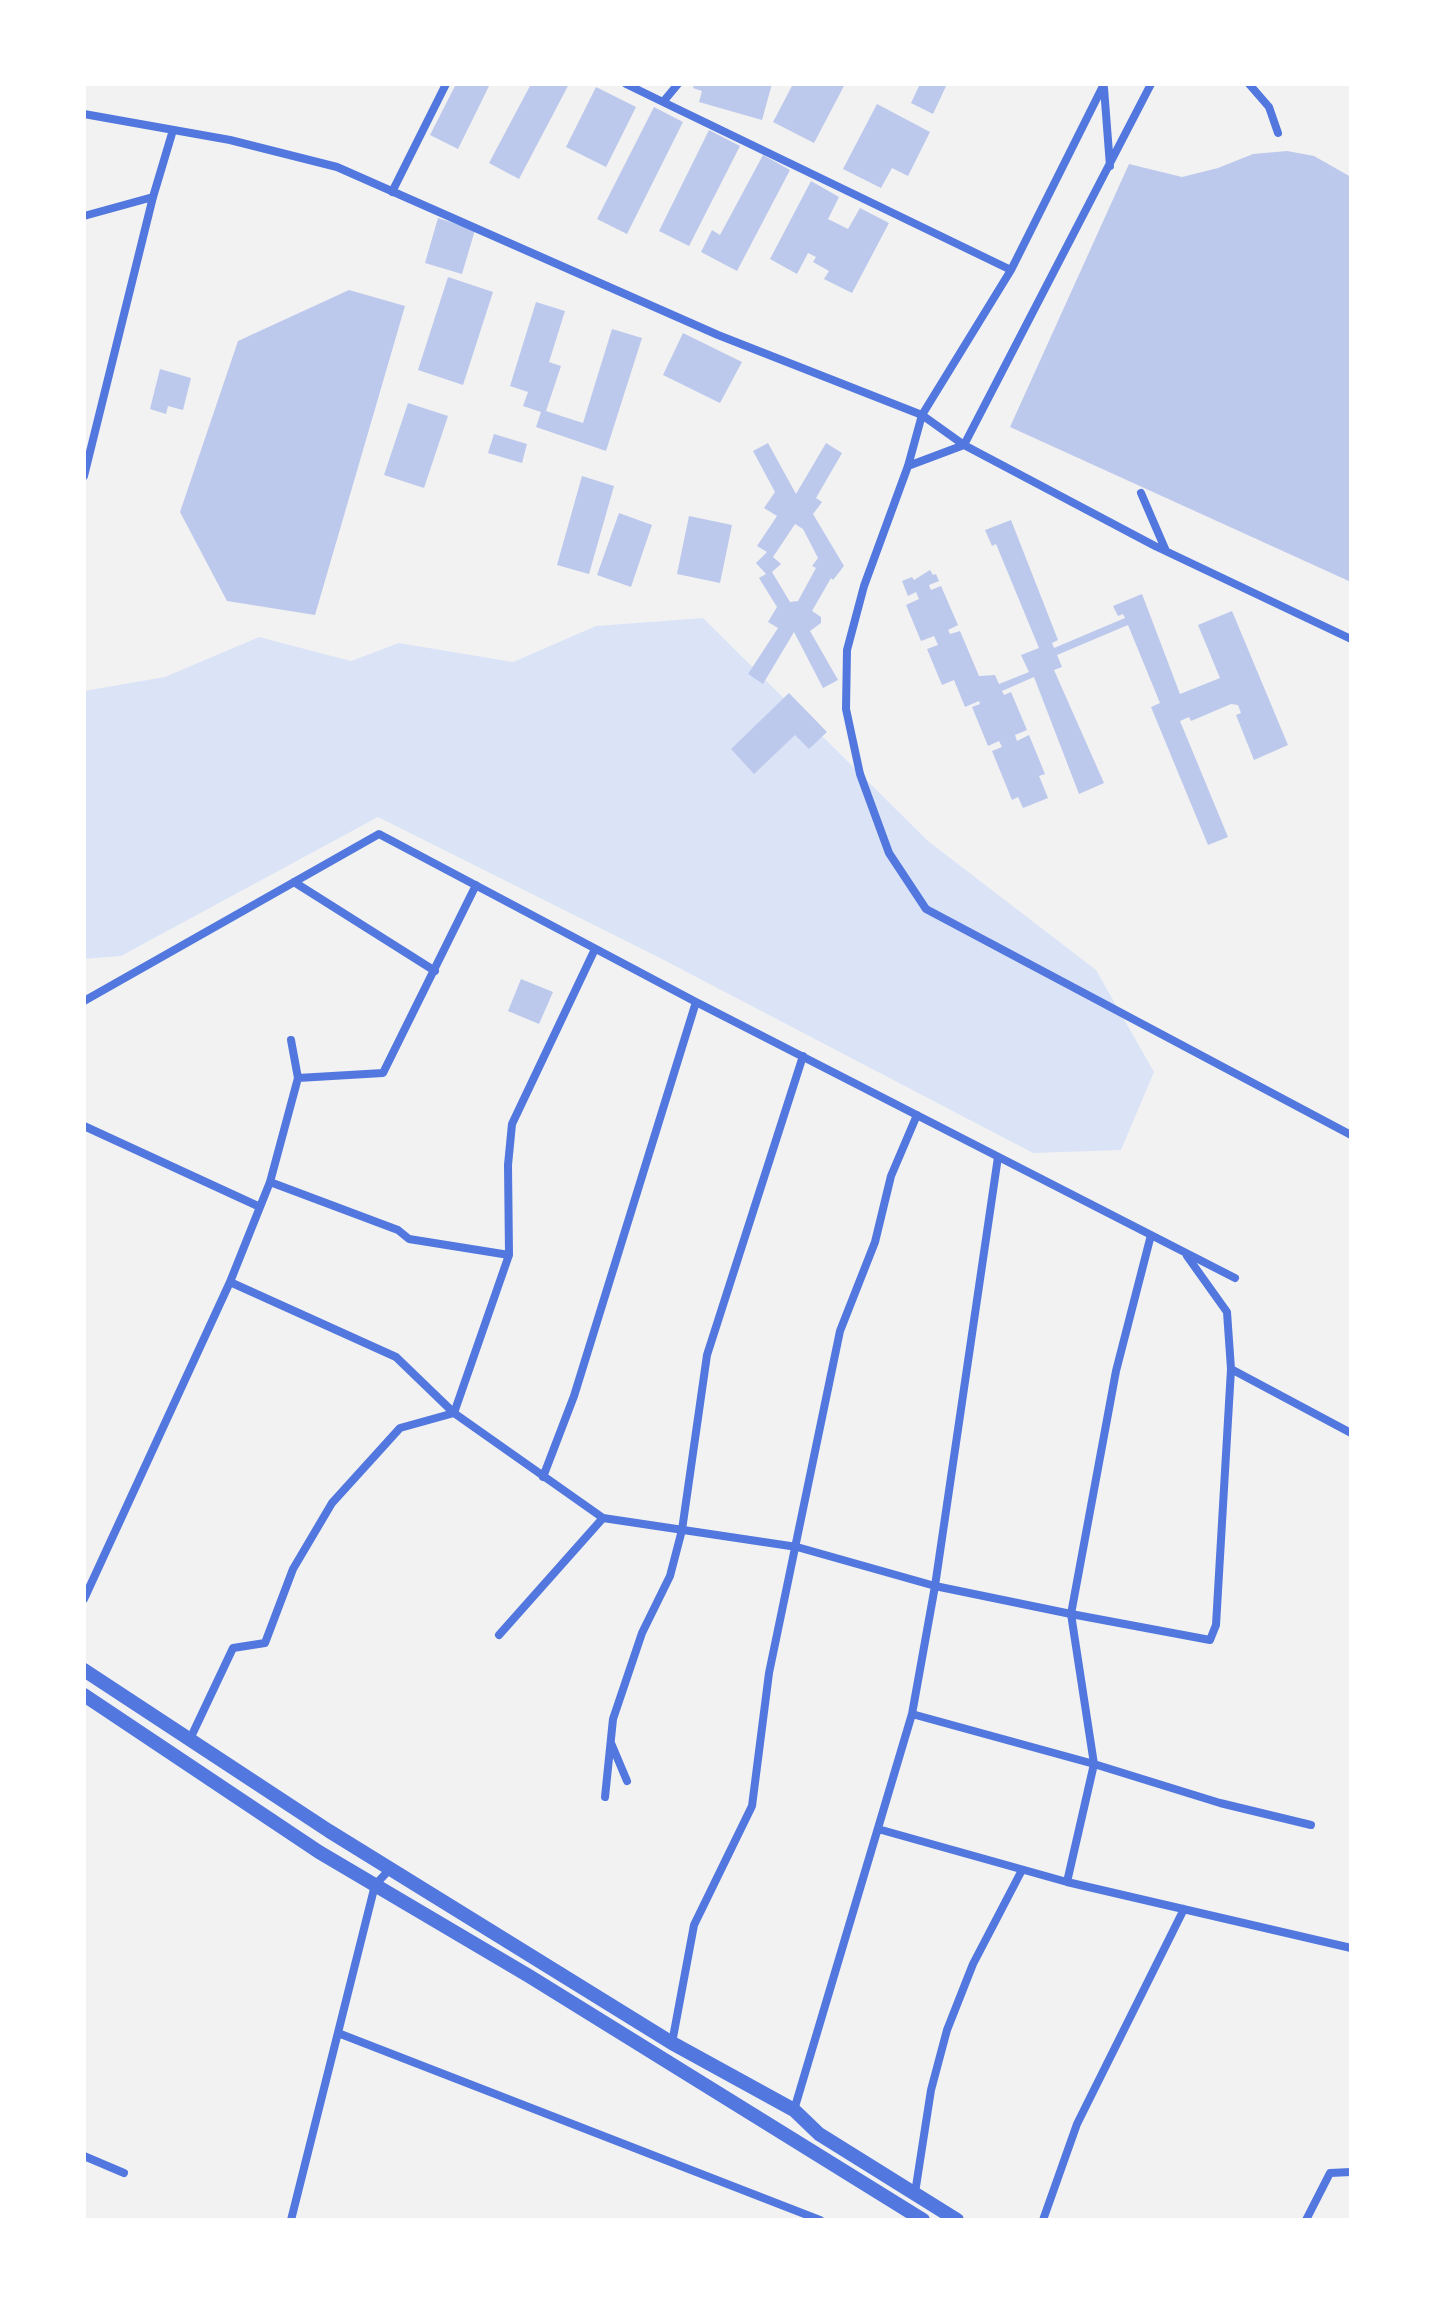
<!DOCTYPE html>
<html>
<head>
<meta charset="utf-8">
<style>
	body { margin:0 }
	#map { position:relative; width:1435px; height:2304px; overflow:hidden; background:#f2f2f2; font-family:Overpass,sans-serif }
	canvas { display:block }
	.frame { position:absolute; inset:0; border:86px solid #fff; pointer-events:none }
</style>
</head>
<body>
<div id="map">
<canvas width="1435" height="2304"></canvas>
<div class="frame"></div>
</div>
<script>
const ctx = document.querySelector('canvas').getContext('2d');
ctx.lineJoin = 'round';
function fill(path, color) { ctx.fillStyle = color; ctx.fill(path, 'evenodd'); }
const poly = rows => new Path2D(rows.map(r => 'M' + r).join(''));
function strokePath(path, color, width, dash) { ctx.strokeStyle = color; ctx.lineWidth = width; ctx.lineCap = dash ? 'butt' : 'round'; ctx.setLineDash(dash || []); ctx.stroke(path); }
const green = poly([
	[703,618,928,841,1096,970,1154,1072,1121,1150,1033,1153,658,957,378,817,121,956,84,959,84,691,165,677,259,637,351,661,399,643,513,662,596,626]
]);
const building = poly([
	[456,84,490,84,458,149,430,135],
	[531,84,569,84,519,179,489,163],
	[694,84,772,84,762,120,699,102,702,91,693,88],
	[793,84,845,84,814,143,773,122],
	[920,84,947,84,933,114,911,103],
	[596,87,636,107,606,167,566,147],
	[877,104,930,132,908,176,892,168,881,188,843,169],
	[654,107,683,122,627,234,597,219],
	[709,130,740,146,689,246,659,231],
	[1287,151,1314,156,1351,177,1351,582,1010,427,1129,164,1182,177,1218,168,1253,154],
	[763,155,790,170,737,271,701,252,712,230,720,235],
	[811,181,839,197,828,219,848,229,860,208,889,223,852,293,824,279,829,271,813,262,816,257,808,253,797,274,770,259],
	[438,218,475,230,462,274,425,263],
	[448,277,493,292,463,385,418,370],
	[349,290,405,306,315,615,227,601,180,512,238,341],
	[536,302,565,311,549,362,561,366,546,411,583,423,612,329,642,338,606,451,536,427,541,412,523,406,528,392,510,386],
	[683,333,742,362,720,403,663,375],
	[160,369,191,378,183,410,168,406,166,414,150,409],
	[408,403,448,416,424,488,384,475],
	[494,434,527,444,522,463,488,453],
	[768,443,796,494,826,443,842,453,816,498,822,502,813,514,844,566,833,580,831,578,812,611,821,617,821,623,810,631,838,680,823,688,794,632,763,684,748,674,778,628,768,622,777,607,759,578,766,574,756,563,767,552,757,546,777,516,764,508,775,492,753,451],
	[795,524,803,529,818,558,812,566,816,568,798,601,790,602,772,572,781,564,773,557],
	[582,476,614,486,589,574,557,565],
	[619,513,652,525,631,587,597,575],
	[689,516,732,525,720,583,677,574],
	[1011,520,1058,640,1052,643,1054,648,1125,618,1123,614,1118,616,1113,606,1142,594,1180,694,1220,678,1198,625,1232,611,1288,745,1254,760,1236,715,1241,713,1238,705,1231,704,1191,721,1189,717,1180,721,1228,837,1208,845,1151,707,1160,703,1128,625,1057,655,1062,667,1054,670,1104,783,1079,794,1034,677,1002,691,1004,695,1011,692,1027,730,1015,735,1017,741,1029,735,1045,774,1039,776,1048,798,1023,808,1018,797,1012,800,992,751,1002,747,999,741,988,746,972,707,980,704,979,701,965,707,954,680,942,685,927,649,938,645,934,636,921,641,906,605,919,599,916,592,908,596,902,581,912,577,914,580,930,570,933,575,936,574,939,581,929,585,931,590,941,586,958,625,948,630,950,634,960,631,979,676,995,675,999,684,1029,672,1021,655,1039,648,996,544,992,546,985,530],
	[789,693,827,732,809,749,795,735,754,774,731,749],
	[521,979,553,992,539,1024,508,1011]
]);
const minor = poly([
	[626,84,663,102,678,84],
	[1104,84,1011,270,922,415,908,466,864,586,847,650,846,709,860,774,889,853,926,909,1351,1135],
	[1249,84,1269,107,1278,133],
	[1104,88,1110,166],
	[663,102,1011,270],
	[84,114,230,140,337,167,718,335,922,415,964,445,1155,546,1351,639],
	[392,192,446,84],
	[84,216,153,197],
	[908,466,964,445,1151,84],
	[84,476,153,197,173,130],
	[1141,493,1166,551],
	[294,882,435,971],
	[84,1001,379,834,696,1002,1235,1278],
	[298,1078,383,1073,476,885],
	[84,1126,260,1207],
	[270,1182,398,1230,409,1239,509,1255],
	[230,1282,396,1357,454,1413,603,1518],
	[1231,1369,1351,1433],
	[543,1477,574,1396,696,1002],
	[84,1599,230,1282,270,1182,298,1078,291,1040],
	[499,1635,603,1518,797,1547,935,1586,1071,1614,1116,1371,1151,1235],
	[912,1714,1094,1764,1220,1803,1311,1825],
	[190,1739,233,1648,265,1643,293,1569,332,1503,400,1428,454,1413,509,1255,508,1165,512,1124,595,949],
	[611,1743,627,1781],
	[605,1797,613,1719,642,1633,670,1576,682,1530,707,1355,803,1056],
	[878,1829,1067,1882,1351,1948],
	[1067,1882,1094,1764,1071,1614,1210,1640,1216,1625,1231,1369,1227,1312,1187,1256],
	[338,2033,820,2220],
	[672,2043,694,1925,752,1806,769,1673,840,1331,875,1242,891,1176,917,1115],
	[794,2110,912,1714,935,1586,998,1157],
	[84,2156,124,2173],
	[915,2193,931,2090,947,2030,973,1964,1022,1870],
	[291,2220,375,1885,390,1869],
	[1043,2220,1077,2124,1184,1909],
	[1306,2220,1330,2173,1351,2172]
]);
const tertiary = poly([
	[84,1670,329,1831,672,2043,794,2110,819,2134,957,2220],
	[84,1695,319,1852,529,1976,923,2220]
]);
fill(green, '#dbe4f7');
fill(building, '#bdc9ec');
strokePath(minor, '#5277de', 8);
strokePath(tertiary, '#5277de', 14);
</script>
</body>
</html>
